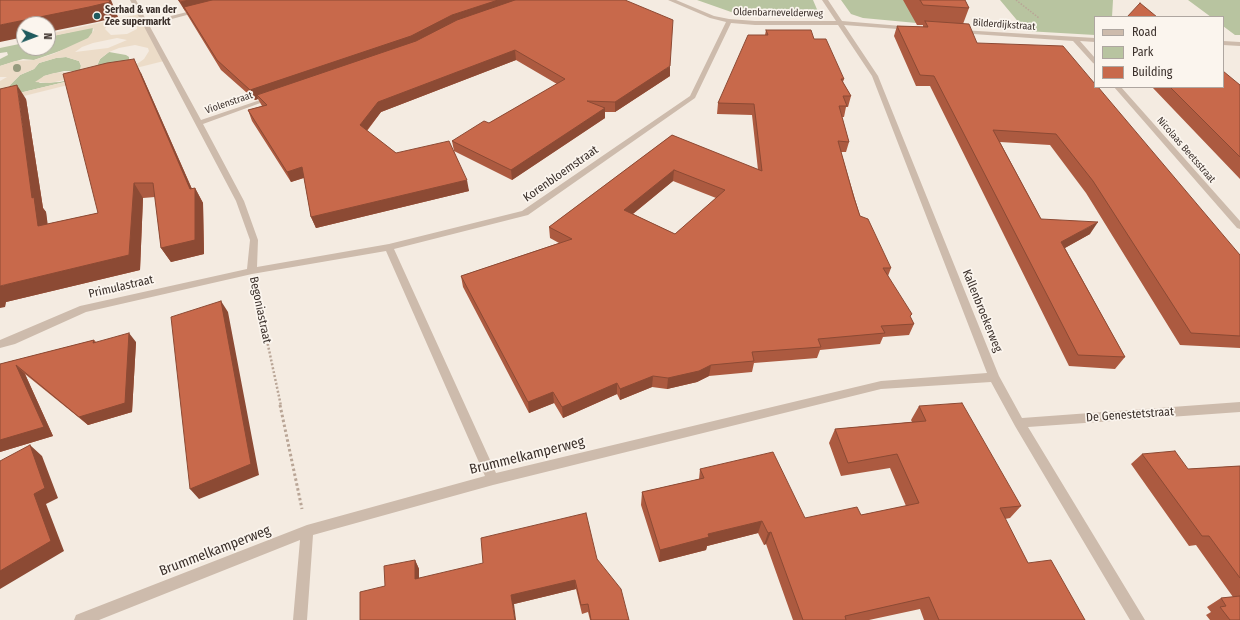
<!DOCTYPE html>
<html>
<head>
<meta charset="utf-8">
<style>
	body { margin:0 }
	#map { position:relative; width:1240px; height:620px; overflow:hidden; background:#f4ebe1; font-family:"Fira Sans Condensed",sans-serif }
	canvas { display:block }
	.legend { position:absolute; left:1094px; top:16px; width:130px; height:72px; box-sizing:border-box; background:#fbf5ee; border:1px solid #aea6a0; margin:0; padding:5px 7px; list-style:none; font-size:12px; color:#3b302b }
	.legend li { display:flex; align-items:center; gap:8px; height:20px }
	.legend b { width:20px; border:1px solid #aea6a0 }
	.north { position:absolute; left:16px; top:16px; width:40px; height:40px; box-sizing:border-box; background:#fbf5ee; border:1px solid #aea6a0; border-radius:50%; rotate:91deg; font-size:11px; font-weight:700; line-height:16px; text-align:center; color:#3b302b }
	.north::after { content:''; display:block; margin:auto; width:14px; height:18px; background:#1f5a5e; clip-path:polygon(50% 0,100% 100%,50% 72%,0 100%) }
</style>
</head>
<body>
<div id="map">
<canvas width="1240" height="620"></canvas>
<ul class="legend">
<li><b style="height:5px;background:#cdbbac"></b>Road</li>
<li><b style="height:11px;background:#b8c4a0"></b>Park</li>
<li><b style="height:11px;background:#c8694b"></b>Building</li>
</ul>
<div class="north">N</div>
</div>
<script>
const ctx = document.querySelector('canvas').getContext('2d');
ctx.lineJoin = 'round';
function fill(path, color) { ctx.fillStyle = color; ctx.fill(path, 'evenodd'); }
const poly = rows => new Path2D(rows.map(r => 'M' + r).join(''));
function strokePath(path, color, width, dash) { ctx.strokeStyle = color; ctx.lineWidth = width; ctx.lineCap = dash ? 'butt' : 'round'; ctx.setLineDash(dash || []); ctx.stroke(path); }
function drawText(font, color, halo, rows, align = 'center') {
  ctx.font = font + ' "Fira Sans Condensed",sans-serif'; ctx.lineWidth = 3.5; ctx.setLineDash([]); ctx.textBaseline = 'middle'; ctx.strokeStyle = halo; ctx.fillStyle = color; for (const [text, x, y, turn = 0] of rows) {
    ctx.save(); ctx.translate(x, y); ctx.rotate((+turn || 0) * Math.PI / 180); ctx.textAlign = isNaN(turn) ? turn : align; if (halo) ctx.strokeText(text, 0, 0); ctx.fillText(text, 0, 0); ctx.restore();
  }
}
const green = poly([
	[697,0,813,0,819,14,812,15,734,13],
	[841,0,955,0,938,25,863,18,851,14],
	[1000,0,1113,0,1112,17,1095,17,1095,35,1026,31],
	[1188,0,1240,0,1240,35,1235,35,1223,26,1223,17,1211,17],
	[93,27,92,34,89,38,77,45,34,60,23,59,0,66,0,59,8,55,7,52,0,53,0,48,24,43,24,48,48,48,48,37],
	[109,52,126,55,129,57,129,60,96,68,100,59],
	[66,57,79,61,81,66,80,71,64,71,44,76,39,83,60,82,75,78,73,80,11,95,8,89,10,85,20,75,34,69,39,63,56,58]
]);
const plaza = poly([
	[140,14,164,61,0,102,0,81,7,77,0,77,0,66,15,61,34,60,53,54,88,38,94,30,93,28,48,37,48,34],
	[130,21,137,24,137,29,127,34,111,35,105,29,106,27],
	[117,38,127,40,108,48,75,52,82,47,93,43],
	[135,45,148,48,149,51,144,59,137,64,129,67,96,68,100,59,109,52,119,48],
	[66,57,79,61,81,65,80,71,54,73,44,76,35,82,50,83,74,78,73,80,11,95,8,90,10,85,20,75,34,69,39,63,56,58]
]);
const pathFar2 = poly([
	[1016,0,1039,18]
]);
const pathFar1 = poly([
	[256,289,281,406]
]);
const path = poly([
	[280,405,302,509]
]);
const street = poly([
	[130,0,136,0,147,22,199,9,202,11,149,25,201,120,269,97,274,98,203,124,244,201,258,240,257,267,389,244,522,211,690,96,726,22,710,18,668,0,676,0,714,16,729,19,755,21,836,21,822,0,828,0,842,21,913,27,914,28,911,30,844,25,878,76,999,376,1022,418,1240,402,1240,412,1028,427,1145,620,1130,620,1015,426,991,382,881,389,493,485,313,535,307,620,293,620,300,540,99,620,74,620,76,615,81,613,307,525,485,476,386,251,252,274,86,312,15,344,0,348,0,340,80,306,247,269,250,240,236,201,130,0],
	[731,23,755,25,838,25,872,76,987,373,881,381,496,473,394,249,528,215,695,98,731,23],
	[961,30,1095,38,1095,42,1080,41,1095,58,1095,64,1093,63,1073,41,959,33,958,32,961,30],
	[1223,41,1240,42,1240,46,1223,45,1223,41],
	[1114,87,1121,87,1240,221,1240,229,1237,228,1114,87]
]);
const trees = [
	[17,68]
];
const wall = poly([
	[178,0,625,0,670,76,615,112,605,112,605,118,512,180,454,151,469,191,316,228,311,217,304,178,291,182,252,121,248,110,262,106,258,99,255,100,221,70,188,16,185,11],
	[516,60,557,84,489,123,452,141,454,151,396,153,367,131,381,112],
	[903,0,965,0,969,8,963,24,977,43,1240,255,1240,348,1180,345,1086,193,1050,145,1000,142,1041,219,1090,234,1065,248,1125,357,1115,369,1069,366,930,86,916,86,894,36,897,26,923,27,923,25,917,25],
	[766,30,814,39,844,79,843,82,851,96,848,107,846,107,844,117,842,117,849,142,846,152,841,152,860,216,891,268,888,276,914,324,909,335,883,337,880,344,820,350,817,358,754,363,752,372,709,376,697,382,667,389,652,387,620,400,617,394,563,418,554,403,529,413,463,287,461,276,559,243,550,238,549,227,672,135,758,170,752,115,717,114,718,103,765,35],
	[673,181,716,198,675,234,633,214],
	[141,73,192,189,195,188,203,203,204,254,171,262,161,248,155,197,143,198,140,270,6,302,5,307,26,99,43,208,46,212,47,224,98,213],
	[1240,85,1240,179,1152,87,1223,87],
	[94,340,96,342,136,342,132,412,88,425,25,374,53,436,0,452,0,364],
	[919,406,1021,506,1010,518,1005,519,1028,563,1085,620,924,620,920,609,869,620,793,620,766,544,764,545,758,533,707,546,706,550,659,562,641,505,642,492,699,479,700,469,805,518,861,515,906,506,890,468,841,476,829,443,835,429,912,422,911,420],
	[1142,454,1188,469,1240,466,1240,620,1210,620,1206,615,1211,612,1207,607,1221,598,1233,597,1196,545,1189,546,1131,464],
	[597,559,629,620,590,620,588,612,582,614,576,589,514,604,385,586,415,560,419,569,419,578]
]);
const shadedWall = poly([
	[109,0,111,0,118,17,97,22,48,32,48,24,24,24,24,37,0,42,0,25],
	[189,0,228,0,184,7,185,11,180,2],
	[498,0,524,0,413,46,257,95,258,99,255,100,250,90,452,15],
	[515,50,516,60,381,112,363,135,360,125,378,102],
	[134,59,141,73,195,196,195,188,203,203,204,254,171,262,161,248,190,189],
	[670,66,670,76,615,112,615,102],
	[17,85,26,99,43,208,46,212,50,240,38,226,32,198],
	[605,108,605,118,512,180,511,170],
	[302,167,306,177,291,182,287,172],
	[674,170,673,181,624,221,624,210],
	[467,180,469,191,316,228,311,217],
	[134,183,143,198,140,270,6,302,5,307,0,308,0,286,129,255],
	[1098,222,1090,234,1054,254,1061,242],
	[221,301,228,312,259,475,199,499,190,489],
	[129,333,136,342,132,412,88,425,79,417],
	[16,365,25,374,53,436,0,452,0,440],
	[711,365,709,376,697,382,667,389,668,378],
	[653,376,652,387,620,400,620,389],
	[617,383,617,394,563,418,562,407],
	[553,392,554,403,529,413,528,402],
	[30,445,42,456,58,498,46,504,64,551,0,589,0,571,34,494],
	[762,521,758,533,707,546,706,550,659,562,660,550,708,534],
	[771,532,766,544,764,545,768,533],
	[415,560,419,569,419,588,415,579],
	[575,580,576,589,514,604,516,620,515,620,511,595]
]);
const building = poly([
	[0,0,109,0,110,2,89,7,0,25,0,0],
	[179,0,189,0,180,2,179,0],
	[212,0,498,0,452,15,411,36,250,90,217,60,184,7,212,0],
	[515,0,625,0,673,20,670,66,615,102,587,101,605,108,511,170,452,141,484,121,489,123,565,79,515,50,378,102,360,125,396,153,449,141,467,180,311,217,302,167,287,172,248,110,267,105,257,95,416,41,457,20,515,0],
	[920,0,965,0,969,8,923,5,920,0],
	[1140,3,1157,17,1127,17,1140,3],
	[925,21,969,24,977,43,1063,46,1095,84,1095,87,1098,87,1240,255,1240,336,1191,333,1093,181,1056,134,993,130,1041,219,1098,222,1061,242,1125,357,1078,355,934,76,920,75,897,26,928,27,925,21],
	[766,30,811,30,814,39,826,39,844,79,841,79,851,96,843,96,847,106,839,106,849,142,838,141,854,198,860,216,868,219,891,268,883,268,912,314,910,316,914,324,881,326,885,333,818,339,821,347,752,352,754,361,711,365,699,371,668,378,653,376,620,389,617,383,562,407,553,392,528,402,461,276,572,239,549,227,672,135,762,171,754,104,718,103,748,35,768,35,766,30],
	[674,170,725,190,675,234,624,210,674,170],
	[134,59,190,189,195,188,195,240,161,248,153,183,134,183,129,255,0,286,0,89,17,85,32,198,34,197,38,226,98,213,63,74,107,63,134,59],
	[1223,71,1240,85,1240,157,1170,87,1223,87,1223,71],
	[221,301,251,464,190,489,171,317,221,301],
	[129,333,125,403,79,417,16,365,44,427,0,440,0,364,94,340,93,343,129,333],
	[962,403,1021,506,1000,508,1028,563,1051,560,1085,620,939,620,929,597,845,616,846,620,803,620,771,532,768,533,762,521,708,534,709,537,660,550,642,492,704,478,700,469,773,452,805,518,857,507,861,515,919,503,897,454,848,463,835,429,926,421,919,406,962,403],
	[30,445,45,488,34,494,51,541,0,571,0,461,30,445],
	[1175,451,1188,469,1240,466,1240,578,1209,536,1202,536,1142,454,1175,451],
	[586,513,597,559,621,589,629,620,591,620,588,604,581,605,575,580,511,595,515,620,360,620,360,592,385,586,384,566,415,560,415,579,483,563,481,538,586,513],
	[1240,596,1240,620,1230,620,1220,607,1226,606,1221,598,1240,596]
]);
const markers = [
	[97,16,4,"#1f5a5e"]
];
const farPoinames = [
	["Serhad & van der",105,10],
	["Zee supermarkt",105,22]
];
const farStreetnames = [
	["Oldenbarnevelderweg",778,13,1],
	["Bilderdijkstraat",1004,25,4],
	["Violenstraat",229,103,-19],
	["Nicolaas Beetsstraat",1186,150,49]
];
const streetNames = [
	["Korenbloemstraat",561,174,-35],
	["Primulastraat",121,287,-13],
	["Begoniastraat",260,310,78],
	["Kallenbroekerweg",982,311,68],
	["De Genestetstraat",1130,415,-4]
];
const nearStreetnames = [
	["Brummelkamperweg",527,456,-14],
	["Brummelkamperweg",215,551,-21]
];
fill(green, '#b8c4a0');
fill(plaza, '#ecdcc8');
strokePath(pathFar2, '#b9a596', 1.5, [1.5, 1.5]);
strokePath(pathFar1, '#b9a596', 2.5, [2, 2]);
strokePath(path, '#b9a596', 3, [2.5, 2.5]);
fill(street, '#cdbbac');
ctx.fillStyle = '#969b7f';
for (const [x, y] of trees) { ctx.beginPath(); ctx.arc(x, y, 4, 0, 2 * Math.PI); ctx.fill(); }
fill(wall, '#ac5a40');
fill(shadedWall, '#8c4a34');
fill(building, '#c8694b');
strokePath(building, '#8c4a34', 1);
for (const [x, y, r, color] of markers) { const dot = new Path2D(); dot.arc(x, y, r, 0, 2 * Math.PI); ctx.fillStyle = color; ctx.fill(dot); strokePath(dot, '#fbf5ee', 1.5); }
drawText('bold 10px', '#3b302b', '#fbf5ee', farPoinames, 'left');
drawText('10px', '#3b302b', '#fbf5ee', farStreetnames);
drawText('12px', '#3b302b', '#fbf5ee', streetNames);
drawText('14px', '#3b302b', '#fbf5ee', nearStreetnames);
</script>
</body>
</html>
